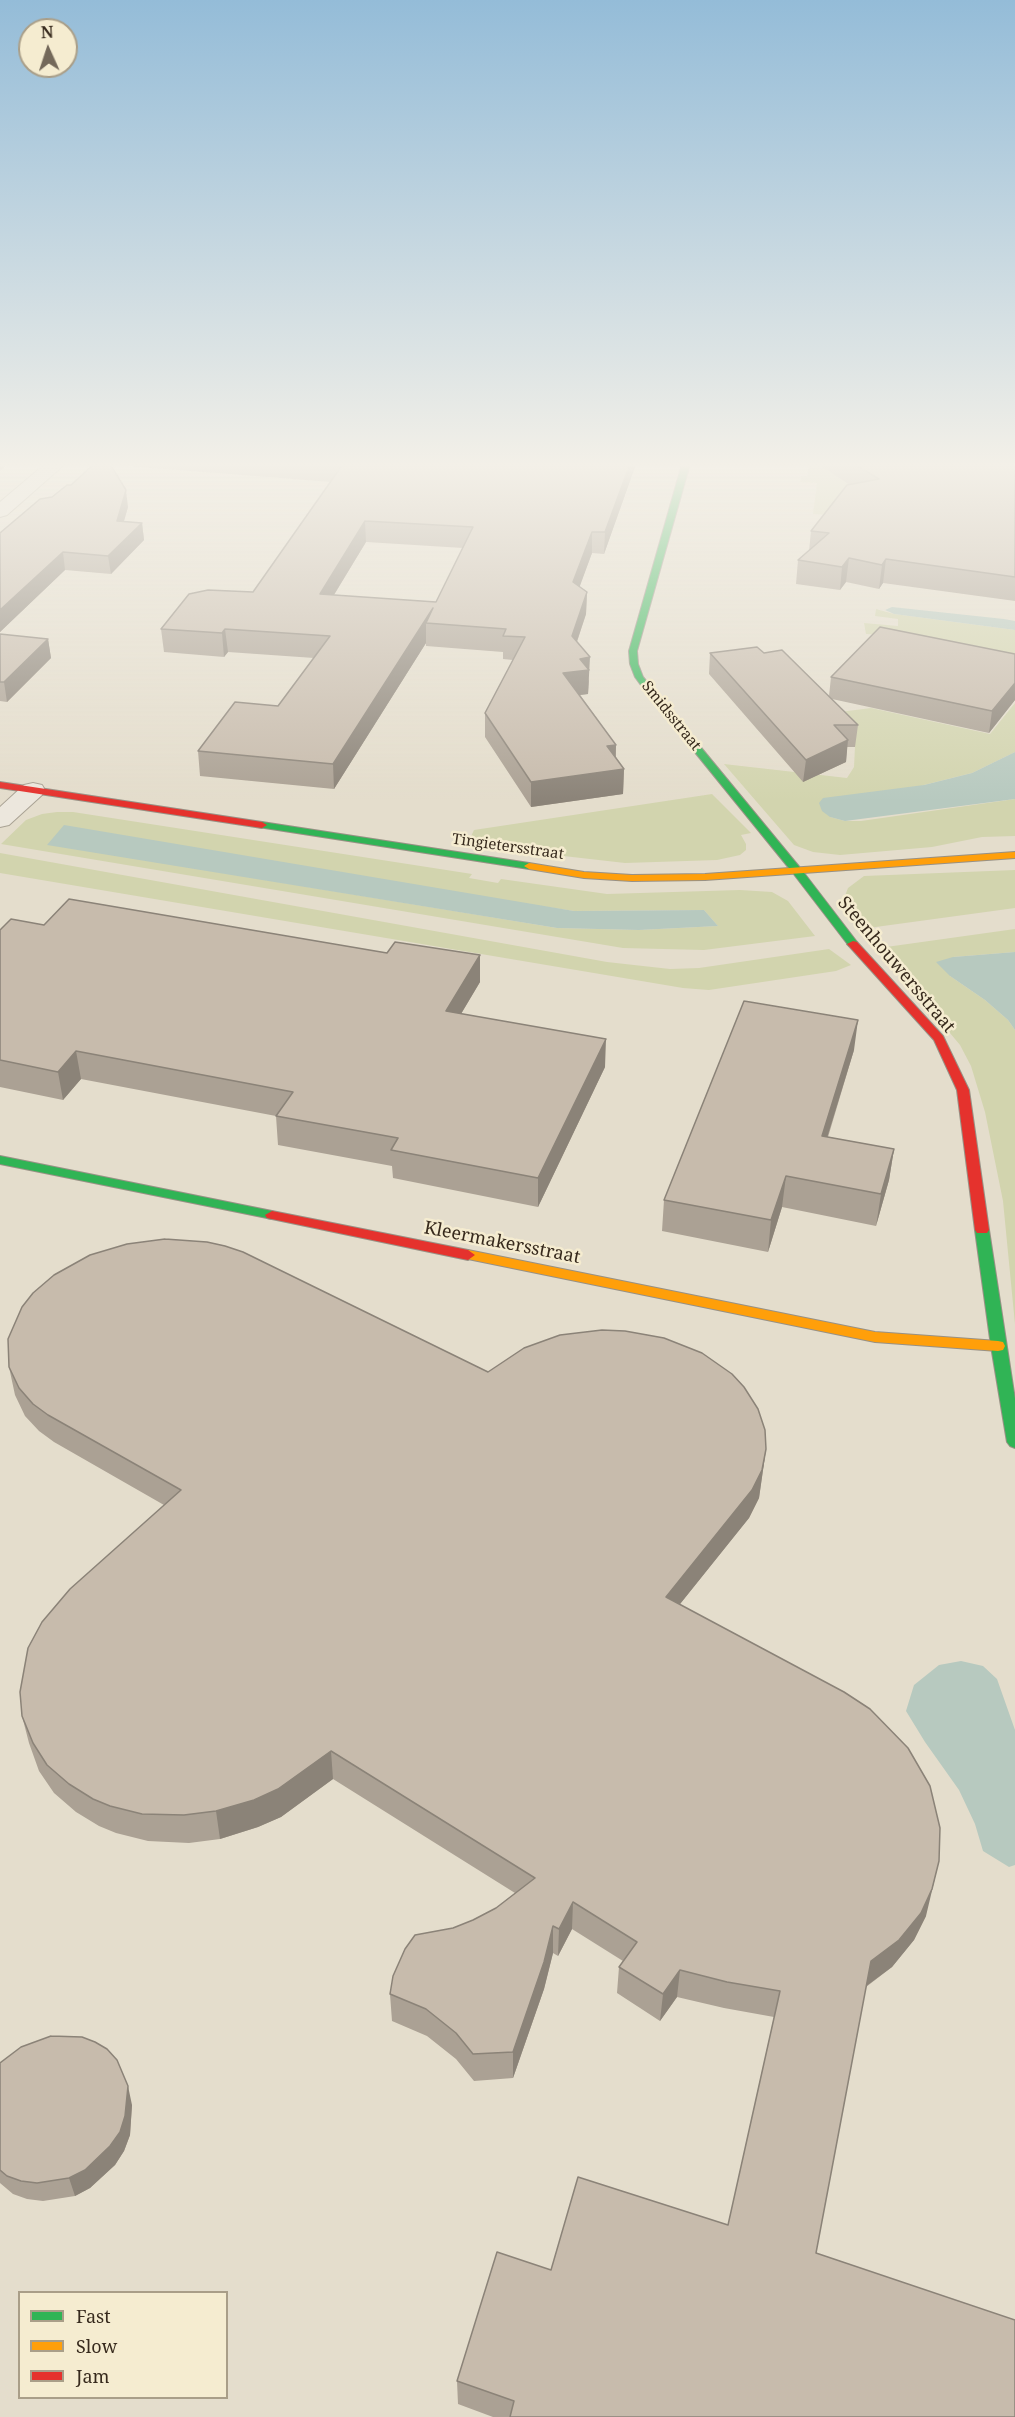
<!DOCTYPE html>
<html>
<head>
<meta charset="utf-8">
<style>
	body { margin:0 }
	#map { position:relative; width:1015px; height:2417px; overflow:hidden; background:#e4ddcc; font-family:"Noto Serif",serif }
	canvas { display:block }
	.legend { position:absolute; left:18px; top:2291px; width:210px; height:108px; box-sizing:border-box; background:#f5ecd0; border:2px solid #a99e88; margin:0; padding:8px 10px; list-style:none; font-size:18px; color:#372a1d }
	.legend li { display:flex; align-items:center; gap:12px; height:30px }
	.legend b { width:30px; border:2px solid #a99e88 }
	.north { position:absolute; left:18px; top:18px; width:60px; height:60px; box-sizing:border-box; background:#f5ecd0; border:2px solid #a99e88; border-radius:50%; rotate:357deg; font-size:16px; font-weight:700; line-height:24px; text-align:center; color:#372a1d }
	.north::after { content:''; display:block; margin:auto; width:21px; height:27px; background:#74695a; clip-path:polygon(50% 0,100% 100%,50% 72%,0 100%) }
</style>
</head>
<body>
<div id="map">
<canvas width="1015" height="2417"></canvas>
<ul class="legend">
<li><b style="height:8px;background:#30b455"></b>Fast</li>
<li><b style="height:8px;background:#ff9f0a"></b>Slow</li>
<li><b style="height:8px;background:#e5322d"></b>Jam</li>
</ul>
<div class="north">N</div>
</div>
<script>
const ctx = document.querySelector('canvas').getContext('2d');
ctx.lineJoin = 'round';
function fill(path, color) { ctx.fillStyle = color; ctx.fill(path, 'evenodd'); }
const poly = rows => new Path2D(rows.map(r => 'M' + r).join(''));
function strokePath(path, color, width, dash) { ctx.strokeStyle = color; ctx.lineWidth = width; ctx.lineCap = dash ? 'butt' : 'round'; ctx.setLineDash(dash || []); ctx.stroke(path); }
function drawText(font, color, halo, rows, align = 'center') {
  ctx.font = font + ' "Noto Serif",serif'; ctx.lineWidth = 5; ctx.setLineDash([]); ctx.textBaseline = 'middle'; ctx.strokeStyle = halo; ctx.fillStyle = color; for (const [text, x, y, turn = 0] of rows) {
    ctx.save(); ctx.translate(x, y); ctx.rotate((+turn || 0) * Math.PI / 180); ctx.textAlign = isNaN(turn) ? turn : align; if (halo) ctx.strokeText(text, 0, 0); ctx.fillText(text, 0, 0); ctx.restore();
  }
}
const green = poly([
	[809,464,831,464,927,469,861,517,813,514,817,483,800,482,801,476,807,476],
	[876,609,894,614,1015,630,1015,669,899,636,866,634,864,623,898,626,898,619,875,616],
	[1015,703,1015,752,972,773,924,785,830,817,845,821,861,821,1015,799,1015,836,982,837,932,847,840,855,813,852,794,845,724,764,847,778,854,767,855,746,824,714,871,708,990,734],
	[712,794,751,833,741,835,746,844,746,850,740,855,717,860,625,863,467,845,474,830],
	[57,812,73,812,472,874,469,878,498,883,501,879,607,894,740,890,772,892,788,901,815,936,704,950,623,948,1,844,26,820,42,814],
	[47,844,468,895,574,911,704,910,718,926,639,930,557,928],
	[0,853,607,962,670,969,699,968,829,949,851,965,836,971,709,990,683,988,0,873],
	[1015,870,1015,908,861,929,848,914,843,901,848,888,864,876],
	[1015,929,1015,952,953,957,950,976,985,1000,1008,1020,1015,1030,1015,1324,1003,1201,985,1112,971,1066,960,1045,879,948]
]);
const water = poly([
	[892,607,1004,619,1015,621,1015,630,894,614,885,610],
	[1015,752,1015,799,845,821,830,817,822,811,819,803,823,798,924,785,972,773],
	[64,825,574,911,704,910,718,926,639,930,557,928,47,845],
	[1015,952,1015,1030,1008,1020,985,1000,950,976,936,962,953,957],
	[961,1661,983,1666,997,1679,1015,1730,1015,1865,1009,1867,983,1851,975,1824,959,1790,925,1742,906,1711,914,1685,939,1665]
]);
const street = poly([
	[45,464,65,464,7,515,0,517,0,502,45,464],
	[33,783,42,785,45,790,42,795,9,825,0,827,0,807,24,785,33,783]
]);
const fast = poly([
	[682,464,690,464,637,651,638,664,643,677,652,688,801,869,857,942,857,946,849,946,793,873,646,692,635,677,630,664,629,651,682,464],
	[262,822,529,863,534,866,529,869,258,827,257,825,262,822],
	[0,1156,272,1211,279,1215,272,1219,0,1164,0,1156],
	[982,1226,989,1230,1015,1399,1015,1448,1010,1446,1007,1442,991,1346,975,1230,982,1226]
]);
const slow = poly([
	[1015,852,1015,858,705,880,632,881,584,878,529,869,524,866,529,863,584,872,632,875,705,874,1015,852],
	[468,1250,875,1332,998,1341,1003,1342,1005,1346,1003,1350,998,1351,875,1342,463,1258,461,1255,468,1250]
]);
const jam = poly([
	[0,782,262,822,267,825,262,828,0,788,0,782],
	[853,941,857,942,943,1036,969,1090,989,1230,987,1233,977,1233,975,1230,957,1090,934,1040,849,946,847,944,853,941],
	[272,1211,468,1250,475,1255,468,1260,267,1218,265,1215,272,1211]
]);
const wall = poly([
	[114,464,636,464,604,554,592,553,579,587,587,592,586,614,577,642,589,681,588,694,580,695,616,745,616,757,624,769,623,794,531,807,485,737,485,713,513,660,503,659,503,652,426,646,426,643,334,789,200,776,198,751,278,706,314,658,228,652,224,657,164,652,161,629,253,592,331,482,114,465],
	[366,542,463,548,436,602,334,595],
	[818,464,1015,464,1015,601,883,583,879,589,846,582,840,590,796,584,798,560,809,551,811,531,850,485],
	[128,507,124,521,142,523,144,540,111,574,65,570,0,632,0,533],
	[0,634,48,639,51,658,7,702,0,701],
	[710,653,764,653,829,696,831,677,1015,654,1015,700,989,733,832,699,858,725,855,747,847,747,846,762,803,782,709,674],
	[44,925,387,953,480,955,480,982,461,1014,605,1067,538,1207,393,1178,392,1166,278,1145,276,1116,81,1079,63,1100,0,1087,0,930],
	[854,1050,828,1137,894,1149,889,1180,876,1226,782,1207,768,1252,662,1231,664,1200],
	[9,1367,488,1372,766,1449,759,1498,749,1518,680,1604,926,1916,914,1940,892,1967,866,1987,816,2253,1015,2417,493,2417,458,2404,457,2381,551,2270,728,2225,774,2017,724,2008,677,1997,660,2021,617,1993,619,1967,623,1961,572,1929,558,1956,553,1953,544,1989,513,2078,474,2081,456,2059,427,2036,392,2021,390,1994,453,1928,473,1920,496,1908,515,1893,333,1779,281,1817,258,1827,220,1839,189,1843,148,1841,116,1833,99,1826,76,1812,54,1793,39,1771,29,1743,22,1716,164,1505,54,1442,39,1431,25,1416,15,1395],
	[0,2063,132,2105,130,2135,124,2151,115,2165,90,2188,75,2196,43,2201,27,2199,13,2194,0,2183]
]);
const shadedWall = poly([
	[0,464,8,464,0,471],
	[630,464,636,464,604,554,605,532],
	[126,490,128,507,119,538,117,521],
	[365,521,366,542,321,616,320,594],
	[142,523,144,540,111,574,108,556],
	[592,532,592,553,573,605,573,582],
	[63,552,65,570,0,632,0,610],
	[849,558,846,582,840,590,842,567],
	[886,559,883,583,879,589,882,565],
	[587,592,586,614,571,659,572,636],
	[433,608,426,623,426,643,334,789,333,764],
	[225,629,228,652,224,657,222,633],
	[48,639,51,658,7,702,4,682],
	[590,657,588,694,563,697,563,673,580,659],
	[1015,683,1015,700,989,733,992,711],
	[848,740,846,762,803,782,806,760],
	[616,745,615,769,607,746],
	[624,769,623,794,531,807,531,782],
	[480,955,480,982,446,1039,446,1011],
	[858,1020,854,1050,818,1167,822,1136],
	[606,1039,605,1067,538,1207,538,1178],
	[76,1051,81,1079,63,1100,58,1072],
	[894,1149,889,1180,876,1226,881,1194],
	[786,1176,782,1207,768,1252,771,1220],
	[766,1449,759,1498,749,1518,664,1624,666,1597],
	[331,1751,333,1779,281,1817,258,1827,220,1839,216,1811],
	[939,1861,926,1916,914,1940,892,1967,865,1987,871,1961],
	[573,1902,572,1929,558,1956,559,1929],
	[553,1926,553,1953,544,1989,513,2078,513,2052],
	[680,1970,677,1997,660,2021,663,1994],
	[128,2086,132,2105,130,2135,124,2151,115,2165,90,2188,75,2196,69,2178]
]);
const building = poly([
	[94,464,110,464,126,490,117,521,142,523,108,556,63,552,0,610,0,533,40,499,52,497,67,485,71,485,94,464],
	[343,464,630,464,605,532,592,532,573,582,587,592,572,636,590,657,580,659,589,670,563,673,616,745,607,746,624,769,531,782,485,713,525,637,503,636,506,629,426,623,433,608,333,764,198,751,235,702,278,706,330,636,225,629,222,633,161,629,189,594,208,590,253,592,343,464],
	[365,521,473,527,436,602,320,594,365,521],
	[854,464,1015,464,1015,577,886,559,882,565,849,558,842,567,798,560,829,533,811,531,847,485,879,479,854,464],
	[880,627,1015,654,1015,683,992,711,831,677,880,627],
	[0,634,48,639,4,682,0,682,0,634],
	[757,647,764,653,782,650,858,725,834,725,848,740,806,760,710,653,757,647],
	[69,899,387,953,395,942,480,955,446,1011,606,1039,538,1178,391,1150,398,1138,276,1116,293,1092,76,1051,58,1072,0,1060,0,930,11,919,44,925,69,899],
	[744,1001,858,1020,822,1136,894,1149,881,1194,786,1176,771,1220,664,1200,744,1001],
	[165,1239,207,1242,225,1246,243,1252,488,1372,524,1348,560,1335,602,1330,625,1331,664,1338,702,1353,732,1374,744,1387,758,1409,765,1430,766,1449,762,1470,752,1490,666,1597,844,1692,870,1709,908,1748,930,1786,940,1828,939,1861,932,1889,921,1913,899,1940,871,1961,816,2253,1015,2320,1015,2417,510,2417,514,2401,457,2381,497,2252,551,2270,578,2177,728,2225,780,1991,727,1982,680,1970,663,1994,619,1967,637,1942,573,1902,559,1929,553,1926,544,1962,513,2052,473,2054,456,2033,426,2009,390,1994,393,1976,405,1949,415,1935,453,1928,473,1920,496,1908,535,1878,331,1751,278,1789,254,1800,216,1811,184,1815,142,1814,110,1806,93,1799,69,1784,47,1765,33,1743,22,1716,20,1692,28,1648,42,1622,70,1589,181,1490,48,1415,33,1404,19,1388,9,1367,8,1339,22,1307,33,1293,54,1275,90,1255,127,1244,165,1239],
	[51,2036,82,2037,95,2042,107,2049,117,2060,128,2086,125,2116,120,2132,110,2146,85,2170,69,2178,37,2183,21,2181,7,2176,0,2170,0,2063,21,2047,51,2036]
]);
const farStreetnames = [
	["Smidsstraat",671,716,51],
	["Tingietersstraat",508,847,8]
];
const streetNames = [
	["Steenhouwersstraat",896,965,50],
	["Kleermakersstraat",502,1243,11]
];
fill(green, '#d2d4ae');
fill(water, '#b7c9bf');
strokePath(street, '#a9a294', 2);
strokePath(fast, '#989185', 2);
strokePath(slow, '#989185', 2);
strokePath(jam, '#989185', 2);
fill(street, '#ece7dd');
fill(fast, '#30b455');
fill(slow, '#ff9f0a');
fill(jam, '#e5322d');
fill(wall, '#aba194');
fill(shadedWall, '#8b8378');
fill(building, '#c7bbac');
strokePath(building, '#8b8378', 1.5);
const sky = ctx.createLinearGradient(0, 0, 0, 802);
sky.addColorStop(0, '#94bcd8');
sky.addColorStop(0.58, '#f3f0e8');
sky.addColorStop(1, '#f3f0e800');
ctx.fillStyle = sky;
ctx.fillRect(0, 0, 1015, 802);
drawText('15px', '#372a1d', '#f5ecd0', farStreetnames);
drawText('18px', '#372a1d', '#f5ecd0', streetNames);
</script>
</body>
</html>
